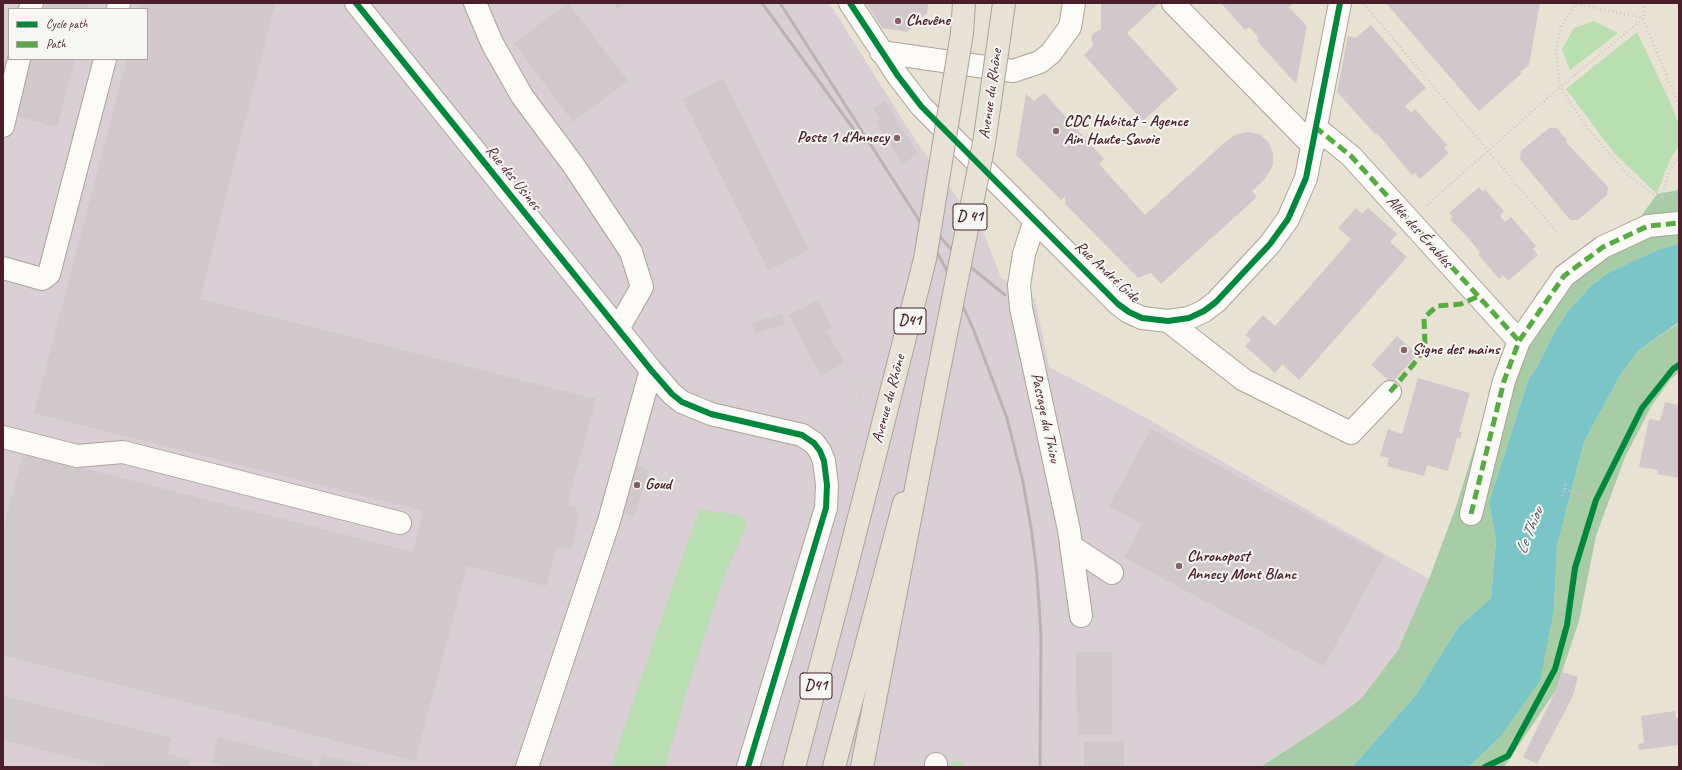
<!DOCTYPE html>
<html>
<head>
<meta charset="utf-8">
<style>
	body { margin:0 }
	#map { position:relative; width:1682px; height:770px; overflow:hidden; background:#e8e2d3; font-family:Caveat,sans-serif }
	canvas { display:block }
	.frame { position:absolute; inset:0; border:4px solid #4a1f2b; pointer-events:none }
	.legend { position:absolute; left:8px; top:8px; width:140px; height:52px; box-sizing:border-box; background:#f6f6f2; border:1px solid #b1a0a2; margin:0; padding:5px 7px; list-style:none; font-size:12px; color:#4a1f2b }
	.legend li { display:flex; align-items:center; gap:8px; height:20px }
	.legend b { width:20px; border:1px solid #b1a0a2 }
</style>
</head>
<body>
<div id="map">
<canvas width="1682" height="770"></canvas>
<div class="frame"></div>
<ul class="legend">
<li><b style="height:5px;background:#00873e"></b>Cycle path</li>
<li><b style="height:5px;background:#57aa44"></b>Path</li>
</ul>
</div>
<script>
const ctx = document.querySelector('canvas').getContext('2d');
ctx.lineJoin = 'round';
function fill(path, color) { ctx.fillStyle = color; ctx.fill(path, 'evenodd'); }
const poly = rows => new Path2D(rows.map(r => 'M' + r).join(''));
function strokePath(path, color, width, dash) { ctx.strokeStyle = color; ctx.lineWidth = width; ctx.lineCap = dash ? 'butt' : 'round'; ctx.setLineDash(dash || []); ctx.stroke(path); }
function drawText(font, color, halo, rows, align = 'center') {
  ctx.font = font + ' Caveat,sans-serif'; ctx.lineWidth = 4; ctx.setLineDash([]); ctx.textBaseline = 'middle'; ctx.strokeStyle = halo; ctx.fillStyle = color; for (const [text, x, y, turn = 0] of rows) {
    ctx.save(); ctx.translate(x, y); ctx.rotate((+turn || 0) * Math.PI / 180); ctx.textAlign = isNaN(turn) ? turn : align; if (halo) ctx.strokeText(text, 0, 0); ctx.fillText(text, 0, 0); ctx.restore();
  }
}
const industrial = poly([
	[3,3,829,3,916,141,984,234,1001,278,1035,299,1049,367,1137,413,1429,579,1398,650,1361,699,1325,725,1259,767,3,767],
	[9,9,147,9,147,59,9,59]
]);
const green = poly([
	[1594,21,1618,33,1570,70,1562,49,1574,28],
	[1637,32,1670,102,1679,125,1679,145,1669,162,1657,194,1614,153,1566,89],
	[700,510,740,515,747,524,724,577,692,674,665,767,611,767,694,524],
	[962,761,963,767,949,767,950,762]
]);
const forest = poly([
	[1679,190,1679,244,1657,250,1608,273,1592,285,1568,311,1553,335,1536,369,1529,378,1489,502,1496,540,1491,598,1459,626,1416,695,1352,767,1260,767,1325,725,1361,699,1398,650,1429,579,1457,504,1504,351,1537,293,1574,255,1641,216,1657,194],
	[1679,323,1679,372,1671,379,1652,405,1625,457,1596,536,1579,621,1556,690,1504,767,1469,767,1500,737,1554,609,1557,546,1584,442,1619,377,1638,351]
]);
const water = poly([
	[1679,244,1679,322,1638,351,1619,377,1584,442,1557,546,1554,609,1540,681,1500,737,1469,767,1352,767,1416,695,1459,626,1491,598,1496,540,1489,502,1529,378,1536,369,1553,335,1568,311,1592,285,1608,273,1657,250]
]);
const building = poly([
	[46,3,89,3,87,9,44,9],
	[142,3,275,3,200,299,596,399,567,505,574,507,579,515,571,550,556,547,546,586,467,566,415,761,3,655,3,530,23,453,413,552,423,511,34,413,127,59,147,59,147,9,140,9],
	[568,3,628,81,573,122,514,43],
	[613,3,627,3,618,9],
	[866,3,928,3,927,13,907,32,882,28],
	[1101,3,1159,3,1127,33,1178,89,1143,121,1084,55,1093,46,1091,37,1094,33,1101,29],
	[1221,3,1294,3,1289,7,1307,26,1296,84,1258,42,1258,37,1254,32,1249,27,1245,30],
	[1386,3,1540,3,1529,65,1520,72,1522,73,1479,111],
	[1371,25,1426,88,1405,106,1411,113,1415,109,1447,145,1444,148,1449,153,1420,179,1415,173,1412,175,1377,133,1375,134,1337,92,1348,36,1356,38],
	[31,59,75,59,57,127,16,116],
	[723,79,809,250,768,270,683,99],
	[1044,93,1104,159,1099,164,1145,215,1224,143,1235,135,1247,132,1259,134,1264,138,1269,143,1273,153,1273,165,1265,179,1252,191,1257,197,1161,284,1151,273,1138,278,1065,204,1065,196,1061,200,1016,155,1026,94,1034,101],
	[885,101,918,154,902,164,876,122,880,119,873,108],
	[1549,128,1557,128,1567,140,1566,142,1608,187,1607,195,1578,220,1570,220,1520,159,1521,151],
	[1479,187,1483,192,1485,190,1504,211,1500,216,1505,222,1511,217,1536,246,1533,249,1538,255,1508,281,1503,275,1499,279,1478,254,1480,253,1470,240,1450,219,1453,217,1449,213],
	[1356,208,1362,214,1368,208,1397,234,1390,242,1407,257,1299,380,1282,364,1275,373,1245,346,1251,340,1245,335,1263,315,1275,326,1341,251,1351,239,1338,228],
	[818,300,832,328,827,331,844,363,821,376,789,315],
	[782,314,785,324,755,334,752,323],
	[1397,336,1417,354,1392,383,1371,365],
	[1418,378,1470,393,1459,432,1462,432,1460,439,1457,438,1448,471,1427,465,1424,476,1387,466,1389,458,1380,456,1388,429,1402,434],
	[1665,402,1679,405,1679,478,1657,474,1658,470,1639,467,1649,419,1660,421],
	[1151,429,1384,556,1324,666,1124,557,1142,524,1109,506],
	[636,465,649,469,634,516,621,512],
	[1076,652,1112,652,1112,735,1077,735],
	[1562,672,1578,677,1572,698,1537,764,1523,757,1556,690],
	[3,696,171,738,167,754,190,760,189,765,193,767,109,767,3,740],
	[1675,711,1676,718,1679,718,1679,745,1639,750,1638,744,1644,743,1641,716],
	[218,737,313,761,312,767,230,767,212,762],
	[1124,741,1124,767,1084,767,1084,742],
	[322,755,367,766,366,767,319,767]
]);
const path = poly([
	[1577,3,1561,26,1556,48,1560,87,1589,130,1628,175,1661,200],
	[1645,3,1643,19,1679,105],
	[1364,4,1556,231],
	[1577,4,1643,18],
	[1662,198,1675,192],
	[1661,201,1669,170,1679,156],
	[1427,205,1560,87,1643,19],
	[862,407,858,406,864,379,869,379],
	[841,440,856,432],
	[1564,489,1566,482],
	[1562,496,1564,489,1596,500],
	[1485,767,1508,756,1555,669,1567,625,1575,568,1596,500,1642,408,1673,369,1679,365],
	[1503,767,1508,756]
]);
const minor = poly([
	[356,3,651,370,672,394,682,402,711,414,802,435,814,443,820,451,824,461,827,485,826,508,748,767],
	[475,3,492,43,522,96,574,166,631,252,642,287,618,329],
	[850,3,898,76,921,106,1118,304,1129,312,1142,318,1168,321,1189,318,1204,311,1216,302,1270,244,1288,219,1306,178,1340,3],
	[1173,3,1313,146],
	[30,9,32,3],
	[118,9,119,3],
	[881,52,1013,71,1040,62,1051,53,1070,27,1074,3],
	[3,126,19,59],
	[1315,127,1351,156,1519,341],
	[1035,220,1024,254,1019,285,1021,308,1069,530,1081,616],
	[3,268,42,279,49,274,105,59],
	[1168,321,1244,380,1351,433,1390,392],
	[3,437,77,456,123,452,400,523],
	[1471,514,1504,381,1519,341,1564,276,1603,247,1648,226,1679,223],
	[1071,546,1112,573],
	[936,764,936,767],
	[527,767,609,521,651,370]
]);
const major = poly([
	[962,33,964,3],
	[999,39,1004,3],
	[794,767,837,604],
	[834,767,904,503]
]);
const highway = poly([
	[862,767,934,395]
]);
const rail = poly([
	[762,3,855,131],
	[780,3,924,228,947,271,974,331,1007,418,1023,482,1032,533,1037,575,1041,636,1040,767],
	[923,217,957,256,1005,295]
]);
const majorBridge = poly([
	[934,395,984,143,999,39],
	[837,604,925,259,962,33]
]);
const quiet = poly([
	[1315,127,1351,156,1519,341],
	[1390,392,1417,360,1425,345,1424,318,1437,306,1461,304,1477,297],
	[1471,514,1504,381,1519,341,1564,276,1603,247,1648,226,1679,223]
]);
const cycleway = poly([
	[356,3,651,370,672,394,682,402,711,414,802,435,814,443,820,451,824,461,827,485,826,508,748,767],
	[850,3,898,76,921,106,1118,304,1129,312,1142,318,1168,321,1189,318,1204,311,1216,302,1270,244,1288,219,1306,178,1340,3],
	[1485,767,1508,756,1555,669,1567,625,1575,568,1596,500,1642,408,1673,369,1679,365]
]);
const markers = [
	[898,21,4,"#816366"],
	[1056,131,4,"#816366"],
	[897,138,4,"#816366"],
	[1404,350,4,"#816366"],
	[637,485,4,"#816366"],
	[1179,566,4,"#816366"]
];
const shields = [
	[970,217,34],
	[910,321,32],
	[816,686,32]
];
const shieldNames = [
	["D 41",970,217],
	["D41",910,321],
	["D41",816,686]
];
const poiNames = [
	["Chevêne",906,21],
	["CDC Habitat - Agence",1064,122],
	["Ain Haute-Savoie",1064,140],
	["Poste 1 d'Annecy",889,138,"right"],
	["Signe des mains",1412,350],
	["Goud",645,485],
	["Chronopost",1187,557],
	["Annecy Mont Blanc",1187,575]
];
const streetNames = [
	["Avenue du Rhône",991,94,-82],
	["Rue des Usines",513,178,51],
	["Allée des Érables",1419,232,48],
	["Rue André Gide",1107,272,43],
	["Avenue du Rhône",889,399,-75],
	["Passage du Thiou",1045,418,78]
];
const waterNames = [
	["Le Thiou",1530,531,-68]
];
fill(industrial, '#d9cfd4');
fill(green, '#b8deb1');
fill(forest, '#a8cca5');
fill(water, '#7bc5c9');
fill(building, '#d1c8cb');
strokePath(minor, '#aba29b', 24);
strokePath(major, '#aba29b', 24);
strokePath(highway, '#aba29b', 24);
strokePath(path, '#cec9c7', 2.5, [1, 3]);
strokePath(minor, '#fcfbf8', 22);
strokePath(major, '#e8e1d5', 22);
strokePath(highway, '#e8e1d5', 22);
strokePath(rail, '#b9b3b3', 3);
strokePath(majorBridge, '#aba29b', 24, []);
strokePath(majorBridge, '#e8e1d5', 22);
strokePath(quiet, '#57aa44', 5, [10, 5]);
strokePath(cycleway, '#00873e', 6);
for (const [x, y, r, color] of markers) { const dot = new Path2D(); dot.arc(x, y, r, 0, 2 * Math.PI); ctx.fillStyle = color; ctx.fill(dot); strokePath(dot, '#f6f6f2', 1.5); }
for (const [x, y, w] of shields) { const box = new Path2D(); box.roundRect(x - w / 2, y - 13, w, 26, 3); ctx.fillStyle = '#f6f6f2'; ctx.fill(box); strokePath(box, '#4a1f2b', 1); }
drawText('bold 15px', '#4a1f2b', null, shieldNames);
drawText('bold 16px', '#4a1f2b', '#f6f6f2', poiNames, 'left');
drawText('16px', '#4a1f2b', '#f6f6f2', streetNames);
drawText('italic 17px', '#4b5561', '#f6f6f2', waterNames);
</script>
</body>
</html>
